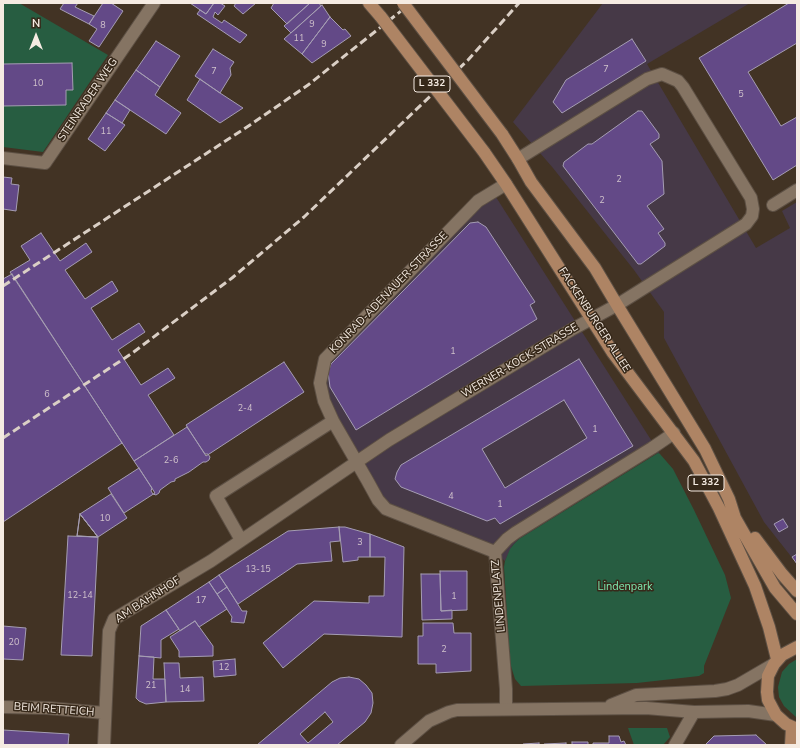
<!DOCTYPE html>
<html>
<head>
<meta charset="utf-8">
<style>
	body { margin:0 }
	#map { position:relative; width:800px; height:748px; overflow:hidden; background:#423324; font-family:"Nunito Sans",sans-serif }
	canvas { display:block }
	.frame { position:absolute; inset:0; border:4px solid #f5ebe2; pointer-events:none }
	.north { position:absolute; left:16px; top:16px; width:40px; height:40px; -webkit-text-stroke:3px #37291a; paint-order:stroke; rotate:0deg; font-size:11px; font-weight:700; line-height:16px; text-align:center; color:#f5ebe2 }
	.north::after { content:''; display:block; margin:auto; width:14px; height:18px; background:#f5ebe2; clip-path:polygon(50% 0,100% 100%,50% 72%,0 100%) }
</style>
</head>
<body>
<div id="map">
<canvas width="800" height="748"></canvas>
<div class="frame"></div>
<div class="north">N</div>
</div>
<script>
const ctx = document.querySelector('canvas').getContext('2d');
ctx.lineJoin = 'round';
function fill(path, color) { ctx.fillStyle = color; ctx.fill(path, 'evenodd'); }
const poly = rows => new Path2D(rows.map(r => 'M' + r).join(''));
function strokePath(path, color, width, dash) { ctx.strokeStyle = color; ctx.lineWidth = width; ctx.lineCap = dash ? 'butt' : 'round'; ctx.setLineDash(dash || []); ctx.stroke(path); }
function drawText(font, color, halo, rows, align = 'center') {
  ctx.font = font + ' "Nunito Sans",sans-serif'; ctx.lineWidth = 3; ctx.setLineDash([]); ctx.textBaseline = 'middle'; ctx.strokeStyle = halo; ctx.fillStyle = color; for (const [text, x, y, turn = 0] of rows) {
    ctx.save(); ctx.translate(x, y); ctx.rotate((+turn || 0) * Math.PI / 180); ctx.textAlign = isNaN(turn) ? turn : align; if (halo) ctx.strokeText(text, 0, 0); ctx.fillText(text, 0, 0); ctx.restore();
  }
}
const commercial = poly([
	[603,3,750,3,647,64,756,248,790,228,782,211,797,202,797,564,764,522,664,338,664,312,634,270,553,168,513,122],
	[476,194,494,194,660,454,658,453,655,454,519,539,512,546,505,561,495,552,387,508,333,421,322,371,325,359]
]);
const green = poly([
	[3,3,19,3,108,55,43,152,3,147],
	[658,453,660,454,673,469,694,510,725,575,731,598,704,666,704,673,699,676,637,683,521,686,515,679,510,663,504,567,505,561,510,549,514,544,519,539],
	[797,659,797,718,784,706,779,697,778,687,782,672,789,664],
	[628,728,667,728,670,737,663,745,634,745]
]);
const building = poly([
	[64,3,78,3,75,7,94,16,89,24,60,9,64,3],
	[103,3,111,3,123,11,99,47,89,41,97,29,89,24,103,3],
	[190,3,214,3,206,14,190,3],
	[214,3,220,3,225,6,218,15,215,12,213,17,222,23,224,20,247,35,240,43,197,14,200,10,206,14,214,3],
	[236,3,256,3,243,14,234,6,236,3],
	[274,3,310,3,287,24,271,8,274,3],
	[310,3,319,3,321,6,291,33,284,26,310,3],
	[789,3,797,3,797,43,748,72,781,126,797,117,797,165,773,180,699,58,789,3],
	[322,5,330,17,302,54,284,39,322,5],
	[330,17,343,30,345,29,351,36,312,63,302,54,330,17],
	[632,39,646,61,562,113,553,102,566,80,632,39],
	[156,41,180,56,160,87,136,70,156,41],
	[213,49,234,62,230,68,231,75,220,93,195,76,213,49],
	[72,63,73,90,66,90,66,105,3,106,3,64,72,63],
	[136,70,160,87,155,95,181,113,166,134,115,100,136,70],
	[200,79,220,93,243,108,220,123,187,100,200,79],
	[115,100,130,110,122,123,106,113,115,100],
	[638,111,642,111,659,134,659,138,650,144,662,161,664,194,647,206,664,229,658,233,665,243,665,246,641,264,638,264,563,166,564,162,588,144,592,144,638,111],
	[106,113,125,125,105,151,88,139,106,113],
	[3,177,12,178,11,184,19,185,16,211,3,209,3,177],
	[478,222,486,227,535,302,530,305,537,319,356,430,330,387,328,372,331,364,470,223,478,222],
	[41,233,60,261,86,243,92,252,65,270,85,299,112,281,118,291,91,308,112,340,139,323,145,332,118,350,141,385,168,368,175,378,148,395,174,435,134,461,10,272,30,260,21,246,41,233],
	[12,274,122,443,3,522,3,279,12,274],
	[579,359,633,446,500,524,495,518,487,521,401,487,395,479,397,472,401,465,579,359],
	[564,400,587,438,505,488,482,449,564,400],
	[284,362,304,392,206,456,186,425,284,362],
	[187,427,205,454,208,454,210,457,209,460,206,462,203,462,189,472,175,479,175,481,171,482,160,490,159,493,156,495,153,494,151,491,152,488,134,461,187,427],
	[139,468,155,493,124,513,108,488,139,468],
	[111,494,127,518,98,537,80,514,111,494],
	[80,514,98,537,77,536,80,514],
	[80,514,98,537,77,536,80,514],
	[783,519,788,527,779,532,774,524,783,519],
	[339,527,340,541,330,542,332,561,297,564,238,604,219,575,288,531,339,527],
	[339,527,345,527,370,534,370,557,358,557,358,560,343,562,339,527],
	[370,534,404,547,402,637,324,634,283,668,263,643,314,601,369,603,369,596,384,596,385,557,370,557,370,534],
	[68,536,98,537,92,656,61,655,68,536],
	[797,554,797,564,792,557,797,554],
	[440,571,467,571,467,610,441,611,440,571],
	[421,574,440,574,441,611,452,610,452,619,422,620,421,574],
	[219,575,227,587,217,594,209,582,219,575],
	[209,582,227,609,199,627,195,621,180,631,166,610,209,582],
	[227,587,242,611,247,611,244,623,231,622,232,617,217,594,227,587],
	[166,610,179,629,161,640,161,658,139,656,141,626,166,610],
	[195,621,213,646,213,656,179,657,179,651,170,637,195,621],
	[423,623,453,623,454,633,471,633,471,671,436,673,436,664,418,664,418,636,423,636,423,623],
	[3,626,26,628,23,660,3,659,3,626],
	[139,656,154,657,153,679,165,679,166,702,146,704,139,701,136,698,139,656],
	[235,659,236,675,214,677,213,661,235,659],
	[164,663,179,663,180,678,203,677,204,701,166,702,164,663],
	[349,677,359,679,366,685,372,693,373,703,371,713,365,722,337,745,257,745,332,682,340,678,349,677],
	[325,712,333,722,308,743,300,734,325,712],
	[3,730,69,734,68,745,3,745,3,730],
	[756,735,767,745,705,745,714,736,756,735],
	[609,736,619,736,621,742,624,741,626,745,593,745,593,743,609,743,609,736],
	[572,742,588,742,588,745,593,745,572,745,572,742],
	[539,743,539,745,523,745,523,744,539,743],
	[566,743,566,745,544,745,544,744,566,743]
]);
const minor = poly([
	[3,158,45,163,154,3],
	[773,205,797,190],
	[241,540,216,496,333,421],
	[495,552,386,509,378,500,367,480,333,421,324,401,320,383,325,359,478,201,506,184],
	[3,707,47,708,105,713],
	[506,709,506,689,495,552,507,539,515,533,652,448,674,433],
	[104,745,109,631,114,619,211,561,389,440,571,330,617,305,746,224,752,216,753,209,751,198,683,87,678,81,662,74,647,79,518,159],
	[675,745,694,712]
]);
const tertiary = poly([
	[611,705,636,695,715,691,727,689,738,685,774,664],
	[401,745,429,721,449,712,457,710,646,708,694,712,748,711,776,715]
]);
const primary = poly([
	[369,3,381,17],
	[502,134,518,159,531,182,595,268,617,305,705,449,729,499,735,518,775,588,797,614],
	[484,152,506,184,613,353,694,461,719,508,755,586,769,627,777,659],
	[755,538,782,574,797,591],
	[797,647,782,655,774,664,768,676,767,692,768,700,776,715,786,724,797,729],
	[791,745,792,727]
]);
const rail = poly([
	[3,286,250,125,308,85,411,3],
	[3,438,131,354,232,278,304,217,468,60,519,3]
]);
const primaryBridge = poly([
	[403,3,502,134],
	[381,17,484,152]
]);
const numberNames = [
	["9",312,25],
	["8",103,26],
	["11",299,39],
	["9",324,45],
	["7",606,70],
	["7",214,72],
	["10",38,84],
	["5",741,95],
	["11",106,132],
	["2",619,180],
	["2",602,201],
	["1",453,352],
	["6",47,395],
	["2-4",245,409],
	["1",595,430],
	["2-6",171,461],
	["4",451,497],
	["1",500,505],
	["10",105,519],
	["3",360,543],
	["13-15",258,570],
	["12-14",80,596],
	["1",454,597],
	["17",201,601],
	["20",14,643],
	["2",444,650],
	["12",224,668],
	["21",151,686],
	["14",185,690]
];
const shields = [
	[432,84,36],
	[706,483,36]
];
const shieldNames = [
	["L 332",432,84],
	["L 332",706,483]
];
const streetNames = [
	["STEINRADER WEG",88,100,-56],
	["KONRAD-ADENAUER-STRASSE",389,293,-46],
	["FACKENBURGER ALLEE",594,320,57],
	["WERNER-KOCK-STRASSE",520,361,-31],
	["LINDENPLATZ",499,596,-95],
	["AM BAHNHOF",148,600,-33],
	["BEIM RETTEICH",54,710,4]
];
const parkNames = [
	["Lindenpark",625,587]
];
fill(commercial, '#463947');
fill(green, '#275d41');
fill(building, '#634987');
strokePath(building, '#a59db3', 1);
strokePath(minor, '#5d5044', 14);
strokePath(tertiary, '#5d5044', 14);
strokePath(primary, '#5d5044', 14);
strokePath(minor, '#857463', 12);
strokePath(tertiary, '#857463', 12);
strokePath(primary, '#ae8464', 12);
strokePath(rail, '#dacfc5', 3, [8, 4]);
strokePath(primaryBridge, '#5d5044', 14, []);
strokePath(primaryBridge, '#ae8464', 12);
drawText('9px', '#d0c2cb', null, numberNames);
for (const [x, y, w] of shields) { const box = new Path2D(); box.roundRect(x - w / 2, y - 8, w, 16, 3); ctx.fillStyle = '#37291a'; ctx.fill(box); strokePath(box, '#f5ebe2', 1); }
drawText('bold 10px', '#f5ebe2', null, shieldNames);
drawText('11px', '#f5ebe2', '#37291a', streetNames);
drawText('11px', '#7eebb1', '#37291a', parkNames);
</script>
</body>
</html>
